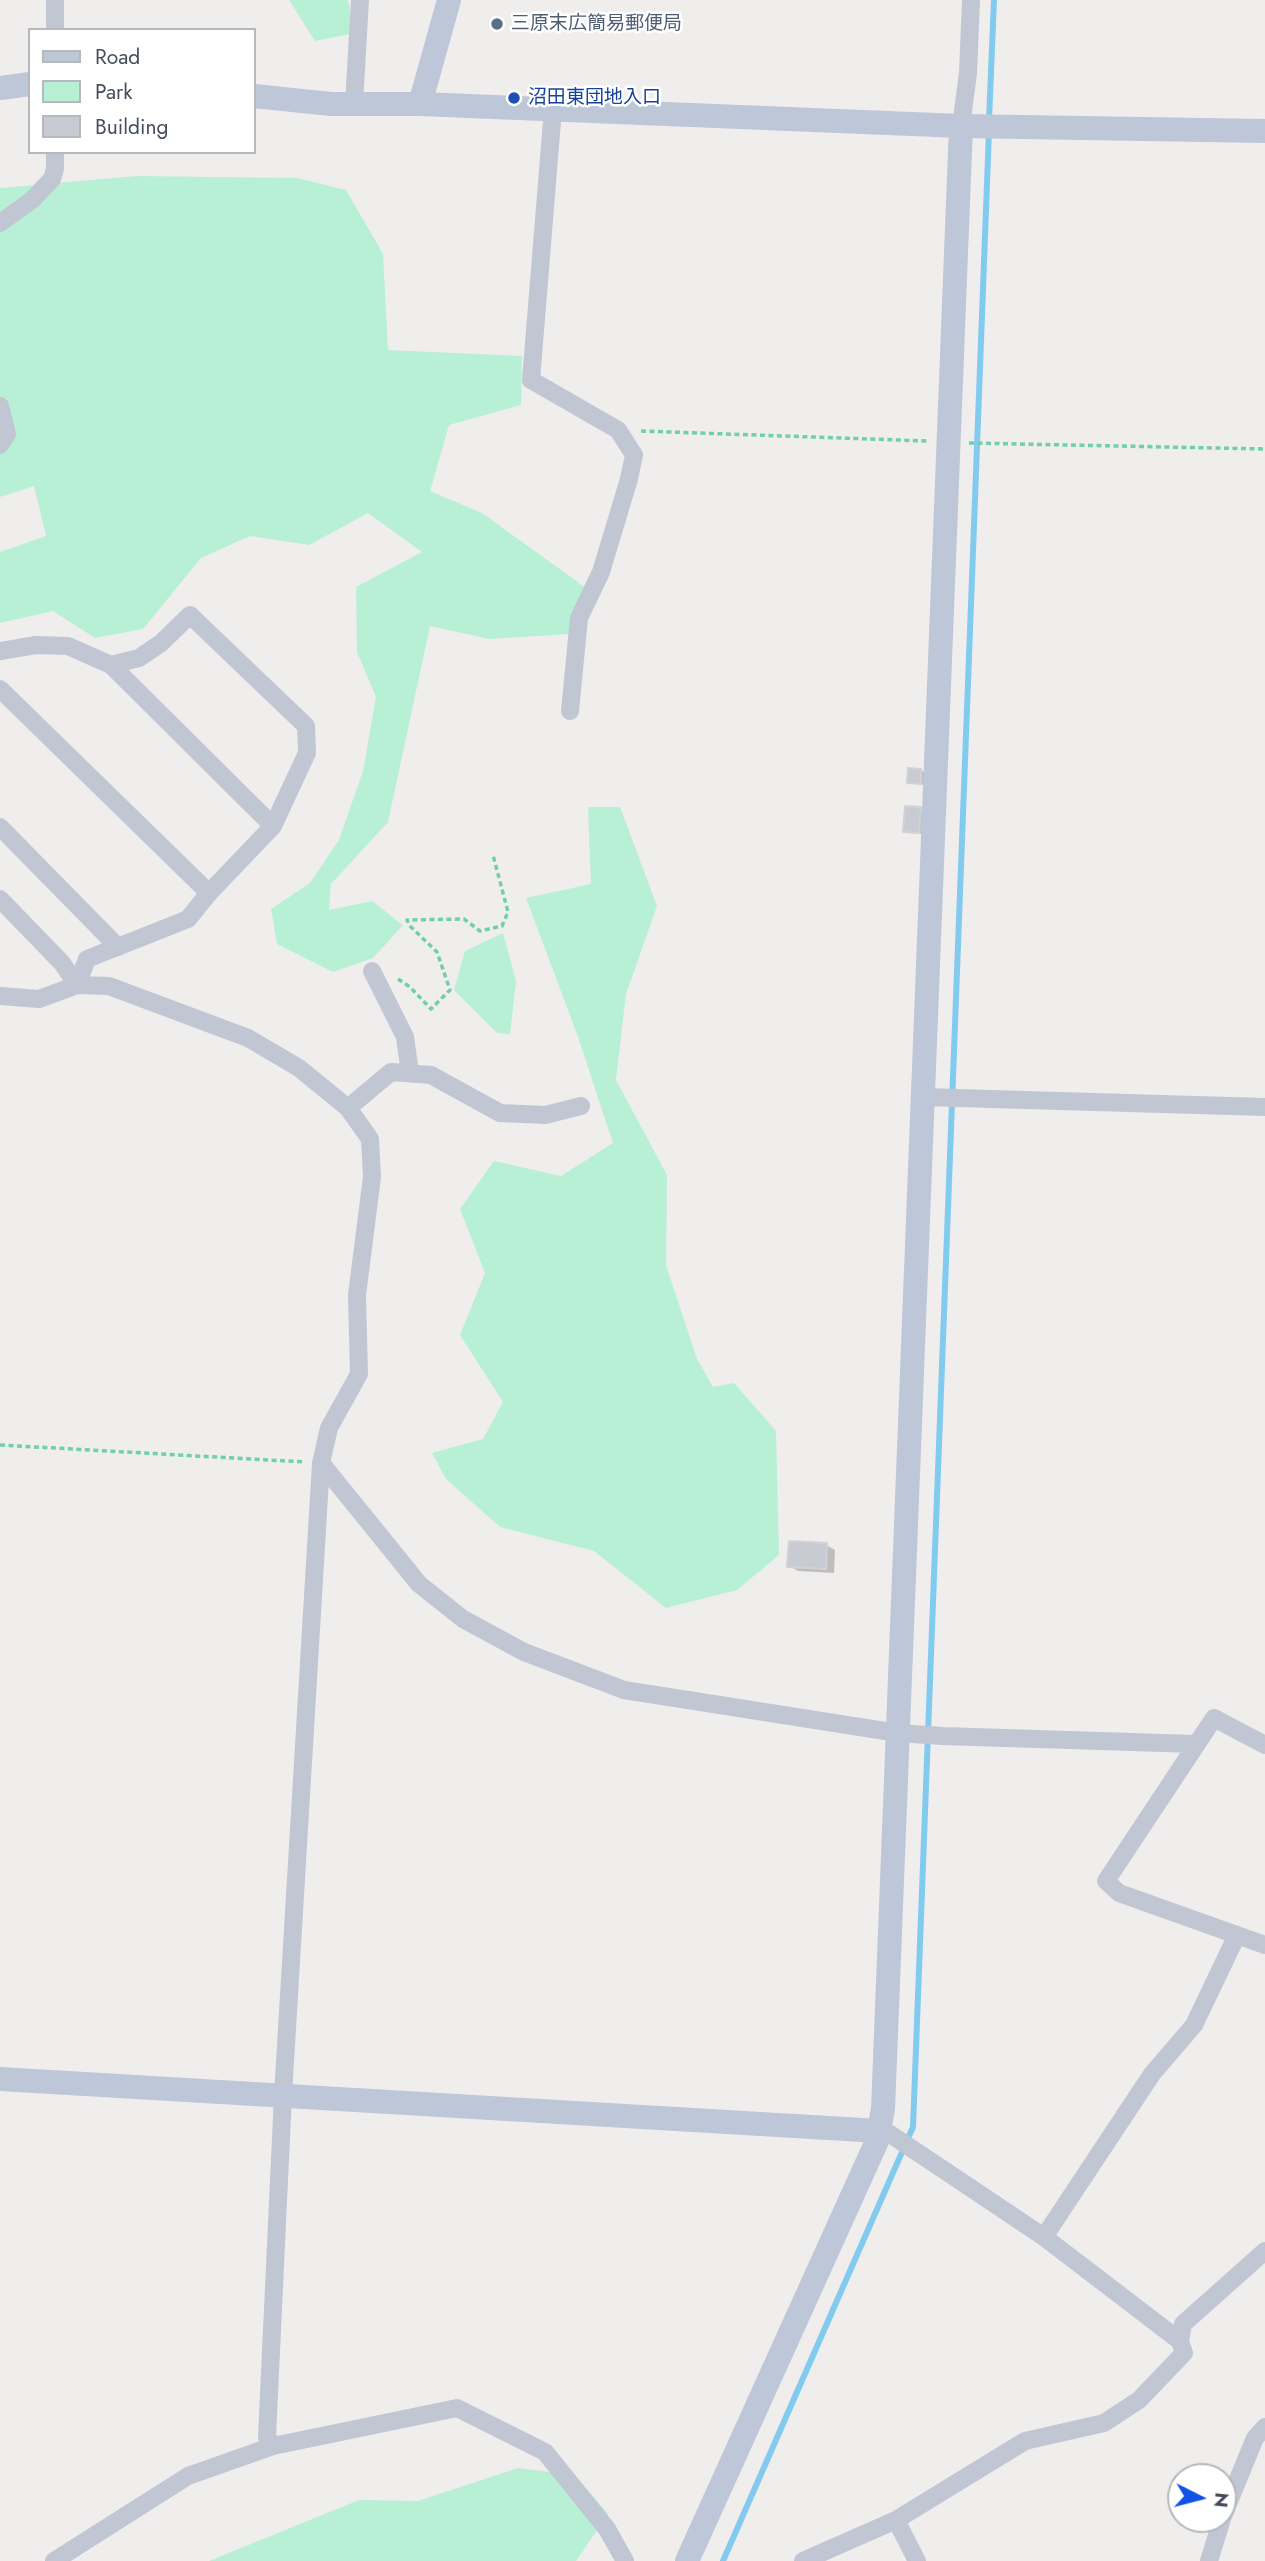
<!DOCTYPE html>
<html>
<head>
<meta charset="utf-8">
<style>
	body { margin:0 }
	#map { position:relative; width:1265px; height:2561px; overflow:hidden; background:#f0eded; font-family:Jost,sans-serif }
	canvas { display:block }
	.legend { position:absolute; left:28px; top:28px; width:228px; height:126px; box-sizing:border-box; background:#fff; border:2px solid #b5b8bd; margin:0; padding:9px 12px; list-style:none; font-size:21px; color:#454d5b }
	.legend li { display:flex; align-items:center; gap:14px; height:35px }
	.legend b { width:35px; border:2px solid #b5b8bd }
	.north { position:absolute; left:1167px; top:2463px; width:70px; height:70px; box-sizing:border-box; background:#fff; border:2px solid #b5b8bd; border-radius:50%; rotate:96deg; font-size:19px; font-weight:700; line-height:28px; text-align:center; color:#454d5b }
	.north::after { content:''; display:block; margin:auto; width:24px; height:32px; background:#1151e6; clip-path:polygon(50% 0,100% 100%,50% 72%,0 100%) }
</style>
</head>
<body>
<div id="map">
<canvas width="1265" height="2561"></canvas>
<ul class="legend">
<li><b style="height:9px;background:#bec7d7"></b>Road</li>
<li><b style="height:19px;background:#b8f0d5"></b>Park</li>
<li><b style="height:19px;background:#c9cbd3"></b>Building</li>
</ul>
<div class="north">N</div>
</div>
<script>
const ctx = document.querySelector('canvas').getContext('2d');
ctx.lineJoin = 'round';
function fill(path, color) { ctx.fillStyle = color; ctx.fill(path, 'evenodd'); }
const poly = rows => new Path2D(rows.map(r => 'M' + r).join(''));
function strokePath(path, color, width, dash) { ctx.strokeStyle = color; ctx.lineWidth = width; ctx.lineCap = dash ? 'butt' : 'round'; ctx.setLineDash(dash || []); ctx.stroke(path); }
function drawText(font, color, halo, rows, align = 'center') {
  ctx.font = font + ' Jost,"Noto Sans JP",sans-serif'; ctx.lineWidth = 5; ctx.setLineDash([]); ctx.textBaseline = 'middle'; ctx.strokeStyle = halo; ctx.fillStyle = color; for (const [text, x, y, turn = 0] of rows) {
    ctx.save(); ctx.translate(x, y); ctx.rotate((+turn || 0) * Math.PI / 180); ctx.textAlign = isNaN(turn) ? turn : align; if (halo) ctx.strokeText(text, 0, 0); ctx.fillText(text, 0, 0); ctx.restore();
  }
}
const green = poly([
	[289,0,348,0,350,8,350,34,315,41],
	[137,176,298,178,346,190,383,254,388,350,522,356,521,405,449,425,430,491,482,513,586,588,569,634,489,639,430,626,388,822,331,884,329,910,372,901,403,925,373,958,333,972,277,944,271,909,310,883,339,840,363,771,376,697,357,652,356,587,422,552,368,513,309,545,250,536,201,558,143,629,95,638,53,611,0,623,0,552,46,536,34,486,0,497,0,188],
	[588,807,620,807,657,906,626,994,616,1080,667,1175,666,1265,697,1359,713,1387,734,1383,776,1431,779,1555,737,1590,666,1608,594,1551,500,1527,446,1479,432,1453,483,1439,503,1402,460,1335,485,1273,460,1209,494,1161,561,1176,613,1143,577,1034,526,898,591,884],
	[503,933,516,981,510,1034,497,1033,454,990,465,951],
	[518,2468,575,2475,608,2514,576,2561,209,2561,359,2500,418,2501]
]);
const shadow = poly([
	[921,770,925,773,924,785,909,782],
	[920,809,924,811,922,834,905,831],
	[826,1545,835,1550,834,1573,798,1571,789,1566]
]);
const stream = poly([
	[989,120,994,0],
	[723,2561,913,2127,989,131]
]);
const building = poly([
	[908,768,921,769,921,784,907,783,908,768],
	[905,806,921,807,919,833,903,832,905,806],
	[789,1541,827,1543,826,1569,787,1567,789,1541]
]);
const path = poly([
	[641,431,927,441],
	[969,443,1265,449],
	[398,979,410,987,431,1009,450,990,437,952,410,926,407,920,464,919,480,931,502,926,508,912,493,855],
	[0,1445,305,1462]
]);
const street = poly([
	[55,0,55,30],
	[354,104,360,0],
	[553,109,531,380,618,430,634,455,629,479,601,572,579,618,570,711],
	[961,126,968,73,971,0],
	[0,223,32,200,52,179,55,169,55,152],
	[0,406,7,434,0,445],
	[0,651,36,645,68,646,111,665,139,658,161,643,190,615,306,726,307,753,273,826,209,893,188,919,87,959,77,985],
	[111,665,273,826],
	[0,689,209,893],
	[0,827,118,947],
	[0,899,62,963,77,985],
	[372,971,405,1037,410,1073],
	[0,996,39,999,77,985,109,986,248,1038,299,1068,348,1108,370,1139,372,1177,357,1295,359,1374,329,1428,321,1463,283,2095,267,2437,273,2446],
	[923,1097,1265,1107],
	[348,1108,391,1072,431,1075,500,1113,545,1115,581,1106],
	[321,1463,419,1584,463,1619,524,1652,624,1690,898,1733,942,1736,1195,1744],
	[1265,1745,1214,1718,1106,1881,1119,1893,1265,1945],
	[879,2131,890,2134,1044,2237,1180,2341],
	[1044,2237,1152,2074,1194,2025,1237,1935],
	[1223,2516,1255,2438,1265,2427],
	[896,2520,917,2561],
	[54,2561,188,2476,273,2446,457,2408,545,2452,607,2529,625,2561],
	[803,2561,896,2520,1025,2441,1104,2423,1139,2400,1184,2353,1180,2341,1183,2324,1265,2251],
	[1209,2561,1222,2519]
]);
const secondary = poly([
	[0,88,30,84],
	[254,96,331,104,420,104,961,126,1265,131],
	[420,104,449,0],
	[0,2079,879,2131],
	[687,2561,877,2141,883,2109,961,126]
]);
const markers = [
	[497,24,7,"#5c6f8a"],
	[514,98,7,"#1a4fb4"]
];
const serviceNames = [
	["三原末広簡易郵便局",511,24]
];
const transitNames = [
	["沼田東団地入口",528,98]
];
fill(green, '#b8f0d5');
fill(shadow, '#0003');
strokePath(stream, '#83caef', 6);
fill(building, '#c9cbd3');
strokePath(building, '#d1d2d9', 2);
strokePath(path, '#6fcfad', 3.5, [5, 3.5]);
strokePath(street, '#c0c7d3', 18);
strokePath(secondary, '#bec7d7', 24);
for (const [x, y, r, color] of markers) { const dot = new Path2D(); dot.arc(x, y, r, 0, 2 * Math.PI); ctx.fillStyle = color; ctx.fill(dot); strokePath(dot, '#fff', 2.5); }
drawText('19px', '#4e5e75', '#fff', serviceNames, 'left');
drawText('19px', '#164399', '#fff', transitNames, 'left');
</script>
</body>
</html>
